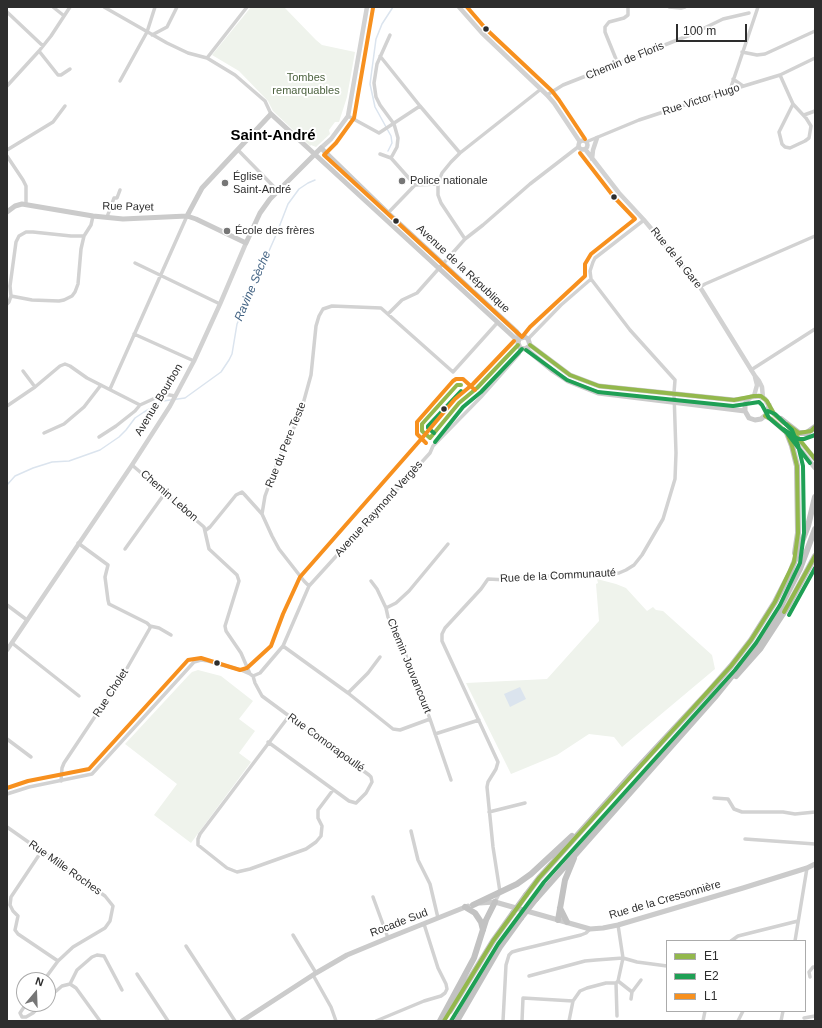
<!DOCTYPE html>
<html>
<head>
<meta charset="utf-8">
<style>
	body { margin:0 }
	#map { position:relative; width:822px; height:1028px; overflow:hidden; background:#fff; font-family:Helvetica,sans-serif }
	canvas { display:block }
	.frame { position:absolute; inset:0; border:8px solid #2d2d2d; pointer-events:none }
	.legend { position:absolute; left:666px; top:940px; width:140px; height:72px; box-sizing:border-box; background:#fff; border:1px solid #ababab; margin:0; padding:5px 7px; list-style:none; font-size:12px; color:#2d2d2d }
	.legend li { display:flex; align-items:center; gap:8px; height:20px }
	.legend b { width:20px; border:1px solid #ababab }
	.north { position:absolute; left:16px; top:972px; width:40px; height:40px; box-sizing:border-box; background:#fff; border:1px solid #ababab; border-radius:50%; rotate:19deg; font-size:11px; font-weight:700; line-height:16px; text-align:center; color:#2d2d2d }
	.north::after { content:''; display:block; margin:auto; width:14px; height:18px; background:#767676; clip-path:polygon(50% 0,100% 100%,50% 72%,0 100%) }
	.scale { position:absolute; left:676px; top:24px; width:71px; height:18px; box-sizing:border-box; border:2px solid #2d2d2d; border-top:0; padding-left:5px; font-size:12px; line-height:14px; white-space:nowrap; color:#2d2d2d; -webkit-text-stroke:3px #fff; paint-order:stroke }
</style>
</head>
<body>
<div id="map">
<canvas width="822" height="1028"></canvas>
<div class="frame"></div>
<ul class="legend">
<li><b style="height:5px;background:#93b84c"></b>E1</li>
<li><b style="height:5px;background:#1fa055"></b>E2</li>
<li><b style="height:5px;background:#f7901e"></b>L1</li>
</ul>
<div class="north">N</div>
<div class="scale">100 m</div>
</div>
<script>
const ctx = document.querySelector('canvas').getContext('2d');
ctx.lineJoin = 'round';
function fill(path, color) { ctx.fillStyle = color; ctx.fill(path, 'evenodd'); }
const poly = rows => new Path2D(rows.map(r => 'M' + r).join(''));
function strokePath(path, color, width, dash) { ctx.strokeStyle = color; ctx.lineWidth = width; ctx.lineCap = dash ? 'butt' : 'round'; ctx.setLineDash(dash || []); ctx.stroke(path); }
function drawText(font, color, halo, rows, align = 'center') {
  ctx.font = font + ' Helvetica,sans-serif'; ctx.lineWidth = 4; ctx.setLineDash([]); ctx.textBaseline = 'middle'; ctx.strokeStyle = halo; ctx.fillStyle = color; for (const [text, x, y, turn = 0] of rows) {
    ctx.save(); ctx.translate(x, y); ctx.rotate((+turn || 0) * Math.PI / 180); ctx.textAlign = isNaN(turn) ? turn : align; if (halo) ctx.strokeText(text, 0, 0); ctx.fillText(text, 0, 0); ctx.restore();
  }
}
const green = poly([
	[251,7,284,7,316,40,322,45,355,52,347,97,339,122,335,122,329,130,330,134,316,147,311,145,310,146,273,111,268,101,239,71,212,55],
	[597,579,616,584,626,588,647,611,653,607,656,610,663,611,712,655,715,669,622,747,614,737,589,734,557,755,511,774,466,683,547,679,599,621,596,584,598,583],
	[198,670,221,676,253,701,239,719,255,731,239,753,251,762,191,843,154,815,177,784,125,744,188,676,192,672]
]);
const water = poly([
	[520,687,526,699,510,707,504,694]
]);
const stream = poly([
	[388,151,392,143,391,136,375,107,370,84,376,39,382,24,393,7],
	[7,485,15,476,33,468,52,462,69,461,100,450,119,437,126,430,135,418,144,412,163,401,185,398,221,372,229,360,232,354,237,324,276,235,288,204,299,189,308,183,315,180]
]);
const minor = poly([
	[53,7,63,15],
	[104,7,167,43,188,53,207,58,235,75,265,101,271,114],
	[669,7,681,8,685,7],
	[7,12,43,46],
	[152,35,167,27,177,7],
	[390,35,377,64,374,83,376,97,380,105,394,124,398,138,397,147,391,158],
	[39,51,58,75,61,75,70,69],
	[742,52,757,55,765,54,815,31],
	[380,56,420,106,460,153],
	[207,58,247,7],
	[618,64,605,32,605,27,609,22,624,18,628,15,628,7],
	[780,75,793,104,806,118,811,126,809,138,805,141,790,148,785,147,782,144,779,132,793,104],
	[733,79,743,86],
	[120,81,147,32,155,7],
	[7,86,39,51,51,36,70,7],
	[730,90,758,7],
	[547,95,563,85,690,35,723,19,749,13],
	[804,115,815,111],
	[348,116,379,133,420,106],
	[586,142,639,120,724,92,780,75,815,58],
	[7,150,53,122,65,106],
	[238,150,278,191],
	[380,154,391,158,415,185],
	[7,156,23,180,26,186,26,204],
	[388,213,415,185,438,184],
	[107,217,114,198,117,198,120,190],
	[465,239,441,203,438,195,438,184,442,173,451,162,460,153,541,89],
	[135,263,220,304],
	[700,287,705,284,815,236],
	[11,296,32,300,59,301,64,300,72,296,75,292,78,284,81,249,84,236],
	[7,304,9,302,11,296,10,286,16,242,19,236,26,232,33,232,71,236,84,236,91,225,93,216],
	[388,314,402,300,417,293,465,239,483,225,530,184,578,147],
	[134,334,194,361],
	[528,339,561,305,591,279],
	[751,370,815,329],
	[23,371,35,387],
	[110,389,187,216],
	[7,406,35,387,60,366,65,364,70,366,87,378,140,405],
	[44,433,64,424,84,407,101,385],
	[99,437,116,426,135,411,140,405,164,394,175,396],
	[132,465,204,527,209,549,237,575,239,581,225,626,226,631,241,653,250,674],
	[262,514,265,496,282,450,296,424,303,404,311,375,316,326,319,316,323,309,332,306,381,308,453,372,498,322],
	[206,530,210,527,236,495,242,492,244,494,262,514,272,536,279,549,304,581,309,586],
	[78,543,108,565,105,577,108,600,109,604,147,623,150,626],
	[125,549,165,493],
	[371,581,377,589,386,608],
	[7,605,27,620],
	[150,626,159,628,171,635],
	[12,643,79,696],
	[283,646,348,693,393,729,400,730,430,719,451,780],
	[253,676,255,683,262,696,369,775,371,777,372,782,366,793,356,803,349,801,268,742],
	[348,693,368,673,380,657],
	[289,716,200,834,198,839,198,845,227,868,237,872,250,869,306,849,316,842,321,836,322,826,318,818,318,810,333,790],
	[430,719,404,650,388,617,386,608,396,603,409,591,448,544],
	[435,734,479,720],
	[7,739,31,757],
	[61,781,62,768,64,763,126,670,150,628,150,626],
	[7,794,29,787,92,774,194,662,201,660,208,661,241,670,250,674,253,676,260,673,283,646,309,586,430,453,433,446,481,397,519,354,521,349],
	[714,798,728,799,734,809,742,812,783,812,795,814,815,812],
	[489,812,525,803],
	[7,827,105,896,113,906,110,921,105,928,73,947,58,961,44,980],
	[411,831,418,860,430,884,438,918],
	[745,839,815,844],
	[41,852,11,897,10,905,13,911,18,916,15,930,18,934,58,961],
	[373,897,388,938],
	[495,902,500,892,493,847,487,787,488,782,496,769,498,762,442,641,442,634,445,628,481,589,488,579,507,580,533,577,619,573,626,570,634,565,642,555,663,519,675,479,676,453,674,393,675,380,630,330,591,279,590,271,593,262,595,258,644,220],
	[293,935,316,973],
	[731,941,738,936,798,921],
	[795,941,807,868],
	[186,946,235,1021],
	[137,974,168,1021],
	[313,975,331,1007,336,1021],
	[529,976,585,961,596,960,623,958,637,962,667,966],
	[810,977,809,972,813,967,815,967],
	[618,981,632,992],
	[70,984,77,970,92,957,97,955,104,956,122,990],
	[48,998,62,986,70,984,76,988,100,1021],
	[631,999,632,992,641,980],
	[26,1004,20,1013,22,1017,26,1017,33,1013,42,1004],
	[617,1016,616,983,618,981,623,958,618,925],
	[804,1018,815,1016],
	[376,1021,424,1001,441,996,445,993,447,989,446,984,438,968,424,924],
	[503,1021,506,965,509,955,512,952,519,950,581,935,586,933,590,929],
	[522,1021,523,998,573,1001],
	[569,1021,573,1001,580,991,587,988,606,983,616,983],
	[703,1021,705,1011],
	[738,1021,743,1011],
	[781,1021,783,1011]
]);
const tertiary = poly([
	[459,7,482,33,547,95,554,103,580,142],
	'578.5 145a4.5 4.5 0 1 1 9 0a4.5 4.5 0 1 1-9 0Z',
	[321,148,331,139,348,116,367,7],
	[585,149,619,193,644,220,700,287,755,376,759,381,762,387,763,398],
	[592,159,593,150,597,138],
	[754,396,757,385,755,377],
	[7,650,132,465,170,406,194,361,220,304,246,243]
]);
const secondary = poly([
	[7,212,15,206,22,204,93,216,123,219,187,216,196,219,246,243,260,213,270,199,321,148,388,213,516,331,521,338],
	[187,216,202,188,271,114,518,341],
	[521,338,525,337,528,339,530,345],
	[519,339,518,343,520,348,525,349,528,347],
	[530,345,570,375,599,386,734,400,749,398],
	[526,349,553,371,568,381,598,393,745,411],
	[769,405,767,414,761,419,755,420,749,418,745,411,745,405,747,400,751,397,759,396,765,399,774,414,783,422],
	[765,416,771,419,787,433,815,468],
	[790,429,815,459],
	[480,903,495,902,590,929,603,928,618,925,743,888,807,868,815,864],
	[242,1021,316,973,347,955,388,938,468,906]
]);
const trunk = poly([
	[781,419,799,433,807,433,815,427],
	[787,433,792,446,797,466,798,533,795,553],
	[736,676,760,649,788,606,815,556],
	[526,895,539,878,631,775,709,691,731,666,751,640,775,602,790,573,808,526,815,497],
	[536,899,715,697,757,645,781,606,800,569,815,529],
	[473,905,517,884,531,874,572,836],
	[465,907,475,913,481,922,483,930],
	[560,908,567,922],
	[558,920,565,880,574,858],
	[450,1011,493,941,513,913],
	[440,1021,474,958,486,920,495,902],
	[457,1021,500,947,521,918]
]);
const trunkBridge = poly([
	[513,913,526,895],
	[521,918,536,899]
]);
const bus1 = poly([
	[530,345,570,375,599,386,734,400,754,396,761,396,767,401,774,414,791,429,815,459],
	[787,424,799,433,811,431,815,427],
	[430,438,459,403,477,388,518,345],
	[430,438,422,431,422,424,457,385,461,385],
	[784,612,815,556],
	[444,1021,493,941,539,878,731,666,751,640,775,602,794,562,798,533,797,466,792,446,787,433,771,419,765,416]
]);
const bus2 = poly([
	[526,350,567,380,598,392,733,406,759,402,762,405,769,418,787,433,810,463],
	[783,429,798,439,804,439,815,435],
	[434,433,428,428,428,426,461,391],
	[435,442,463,407,481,392,522,349],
	[789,615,815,568],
	[451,1021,498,944,544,882,735,670,756,643,780,605,800,563,804,533,803,466,798,445,792,430,775,414,768,411]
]);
const bus3 = poly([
	[467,7,486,29,552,91,559,100,585,139],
	[373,8,354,118,336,143,324,155,522,337,530,327,585,276,585,264,591,254,635,219,614,197,580,153],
	[426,443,417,434,417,422,453,381,456,379,463,379,475,390],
	[7,788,28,781,89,769,188,660,201,658,240,670,247,668,271,646,283,614,300,577,423,437,455,399,473,384,514,341]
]);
const markers = [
	[486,29,3.5,"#2d2d2d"],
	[402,181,4,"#767676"],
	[225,183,4,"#767676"],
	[614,197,3.5,"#2d2d2d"],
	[396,221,3.5,"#2d2d2d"],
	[227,231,4,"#767676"],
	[444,409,3.5,"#2d2d2d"],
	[217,663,3.5,"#2d2d2d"]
];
const streetNames = [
	["Chemin de Floris",625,61,-22],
	["Rue Victor Hugo",701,100,-18],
	["Rue Payet",128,207,1],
	["Rue de la Gare",676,258,51],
	["Avenue de la République",463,269,43],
	["Avenue Bourbon",159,400,-59],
	["Rue du Pere Teste",286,445,-68],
	["Chemin Lebon",169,496,41],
	["Avenue Raymond Vergès",379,509,-48],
	["Rue de la Communauté",558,576,-3],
	["Chemin Jouvancourt",409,666,68],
	["Rue Cholet",111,693,-57],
	["Rue Comorapoullé",326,743,36],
	["Rue Mille Roches",65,868,35],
	["Rue de la Cressonnière",665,900,-16],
	["Rocade Sud",399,923,-21]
];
const parkNames = [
	["Tombes",306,78],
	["remarquables",306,91]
];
const poiNames = [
	["Église",233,177],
	["Saint-André",233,190],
	["Police nationale",410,181],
	["École des frères",235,231]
];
const waterNames = [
	["Ravine Sèche",253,286,-67]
];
const districtNames = [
	["Saint-André",273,136]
];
fill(green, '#eff3ec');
fill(water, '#dbe4ee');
strokePath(stream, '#dbe4ee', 1.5);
strokePath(minor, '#d2d2d2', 3.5);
strokePath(tertiary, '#d2d2d2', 4.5);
strokePath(secondary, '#cbcbcb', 5);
strokePath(trunk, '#c2c2c2', 6);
strokePath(trunkBridge, '#c2c2c2', 6);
strokePath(bus1, '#93b84c', 4);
strokePath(bus2, '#1fa055', 4);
strokePath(bus3, '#f7901e', 4);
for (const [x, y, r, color] of markers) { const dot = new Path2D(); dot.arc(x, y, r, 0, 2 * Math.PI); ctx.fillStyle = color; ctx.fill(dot); strokePath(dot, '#fff', 1.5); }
drawText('11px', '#2d2d2d', '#fff', streetNames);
drawText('11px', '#4d6340', '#fff', parkNames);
drawText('11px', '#2d2d2d', '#fff', poiNames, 'left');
drawText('italic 12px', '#456585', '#fff', waterNames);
drawText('bold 15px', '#000', '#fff', districtNames);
</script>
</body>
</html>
